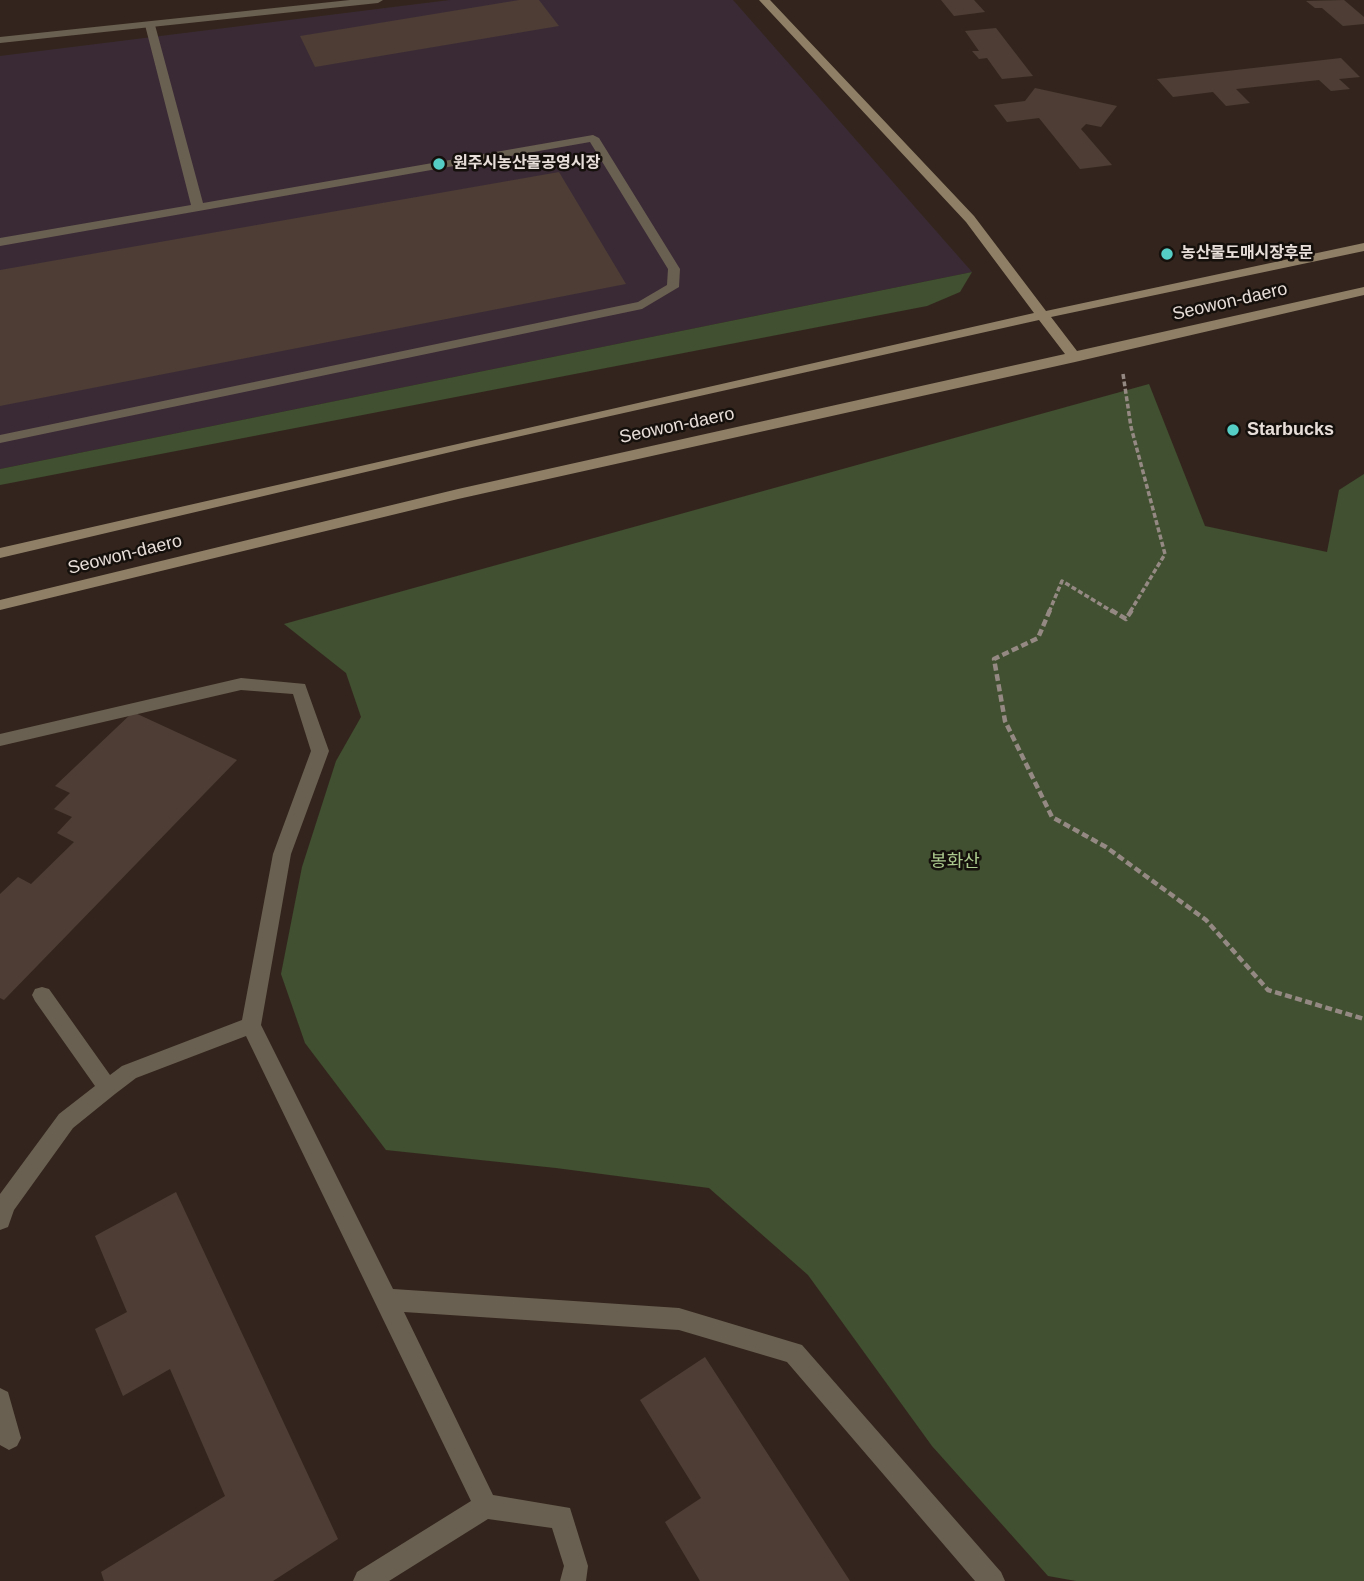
<!DOCTYPE html>
<html>
<head>
<meta charset="utf-8">
<style>
	body { margin:0 }
	canvas { display:block; background:#33251d }
</style>
</head>
<body>
<canvas width="1364" height="1581"></canvas>
<script>
const ctx = document.querySelector('canvas').getContext('2d');
ctx.lineJoin = 'round';
function fill(path, color) { ctx.fillStyle = color; ctx.fill(path, 'evenodd'); }
const poly = rows => new Path2D(rows.map(r => 'M' + r).join(''));
function strokePath(path, color, width, dash) { ctx.strokeStyle = color; ctx.lineWidth = width; ctx.lineCap = dash ? 'butt' : 'round'; ctx.setLineDash(dash || []); ctx.stroke(path); }
function drawText(font, color, halo, rows, align = 'center') {
  ctx.font = font + ' Arial,"Noto Sans KR",sans-serif'; ctx.lineWidth = 5; ctx.setLineDash([]); ctx.textBaseline = 'middle'; ctx.strokeStyle = halo; ctx.fillStyle = color; for (const [text, x, y, turn = 0] of rows) {
    ctx.save(); ctx.translate(x, y); ctx.rotate((+turn || 0) * Math.PI / 180); ctx.textAlign = isNaN(turn) ? turn : align; if (halo) ctx.strokeText(text, 0, 0); ctx.fillText(text, 0, 0); ctx.restore();
  }
}
const commercial = poly([
	[450,0,733,0,972,272,0,469,0,56]
]);
const green = poly([
	[972,272,960,292,927,306,0,485,0,469],
	[1149,384,1205,526,1327,552,1339,490,1364,474,1364,1581,1076,1581,1048,1576,932,1446,808,1275,709,1188,556,1168,386,1150,305,1043,281,974,302,867,336,761,361,717,346,673,284,624]
]);
const building = poly([
	[519,0,539,0,559,26,315,67,300,36],
	[941,0,974,0,985,12,954,16],
	[1344,0,1364,17,1364,24,1343,26,1322,8,1315,8,1306,1],
	[996,28,1033,76,1002,79,987,58,979,59,972,51,979,51,965,31],
	[1341,58,1360,77,1339,79,1350,89,1331,91,1319,80,1236,89,1250,103,1226,106,1213,92,1173,97,1157,79],
	[1035,88,1117,106,1101,127,1086,124,1081,129,1112,165,1080,169,1039,118,1007,122,994,105,1025,101],
	[559,172,626,284,0,406,0,270],
	[133,712,237,760,4,1000,0,998,0,894,18,877,31,884,74,842,57,833,72,817,54,809,70,793,55,786],
	[176,1192,338,1539,273,1581,104,1581,101,1572,225,1496,170,1369,123,1396,95,1329,127,1312,95,1236],
	[705,1357,850,1581,700,1581,665,1522,701,1498,640,1400]
]);
const pathFar1 = poly([
	[1123,374,1131,427,1165,554,1130,612],
	[1049,612,1062,581,1113,612]
]);
const path = poly([
	[1050,610,1038,638,994,659,1005,721,1052,817,1106,847,1206,920,1268,990,1364,1019],
	[1111,610,1126,619,1132,610]
]);
const lane = poly([
	[150,22,155,25,203,203,593,135,599,138,680,269,679,287,642,309,0,443,0,435,638,302,667,285,668,269,590,142,0,246,0,238,191,205,145,25,150,22],
	[241,678,305,684,329,751,291,854,261,1025,393,1289,679,1308,802,1345,1001,1572,1005,1581,975,1581,787,1362,679,1330,404,1312,493,1495,570,1508,588,1566,586,1581,560,1581,564,1566,552,1528,488,1519,389,1581,353,1581,357,1572,471,1501,246,1036,136,1078,115,1094,73,1128,14,1210,8,1227,0,1230,0,1194,59,1114,95,1086,35,1001,32,995,35,989,42,987,49,989,110,1075,122,1066,242,1020,273,854,311,751,293,694,241,690,0,746,0,734,241,678],
	[0,1388,8,1392,21,1438,17,1446,9,1450,0,1445,0,1388]
]);
const street = poly([
	[350,0,383,0,378,3,0,43,0,37,350,0]
]);
const secondary = poly([
	[759,0,770,0,974,216,1046,311,1364,243,1364,251,1051,317,1077,351,1364,287,1364,295,1075,362,458,499,0,610,0,600,458,489,1065,354,1039,320,472,447,0,558,0,548,1034,313,966,222,759,0]
]);
const markers = [
	[439,164,7,"#55cec5"],
	[1167,254,7,"#55cec5"],
	[1233,430,7,"#55cec5"]
];
const farPoinames = [
	["원주시농산물공영시장",453,164],
	["농산물도매시장후문",1181,254]
];
const streetNames = [
	["Seowon-daero",1230,302,-13],
	["Seowon-daero",677,426,-12],
	["Seowon-daero",125,555,-14]
];
const poiNames = [
	["Starbucks",1247,430]
];
const parkNames = [
	["봉화산",955,862]
];
fill(commercial, '#3a2a36');
fill(green, '#405030');
fill(building, '#4d3d35');
strokePath(pathFar1, '#958983', 3.5, [5, 2.5]);
strokePath(path, '#958983', 4.5, [7, 3.5]);
fill(lane, '#6a6051');
fill(street, '#6a6051');
fill(secondary, '#8f7f67');
for (const [x, y, r, color] of markers) { const dot = new Path2D(); dot.arc(x, y, r, 0, 2 * Math.PI); ctx.fillStyle = color; ctx.fill(dot); strokePath(dot, '#16100c', 2.5); }
drawText('bold 16px', '#e8ded9', '#16100c', farPoinames, 'left');
drawText('18px', '#e8ded9', '#16100c', streetNames);
drawText('bold 18px', '#e8ded9', '#16100c', poiNames, 'left');
drawText('18px', '#adcb8f', '#16100c', parkNames);
</script>
</body>
</html>
